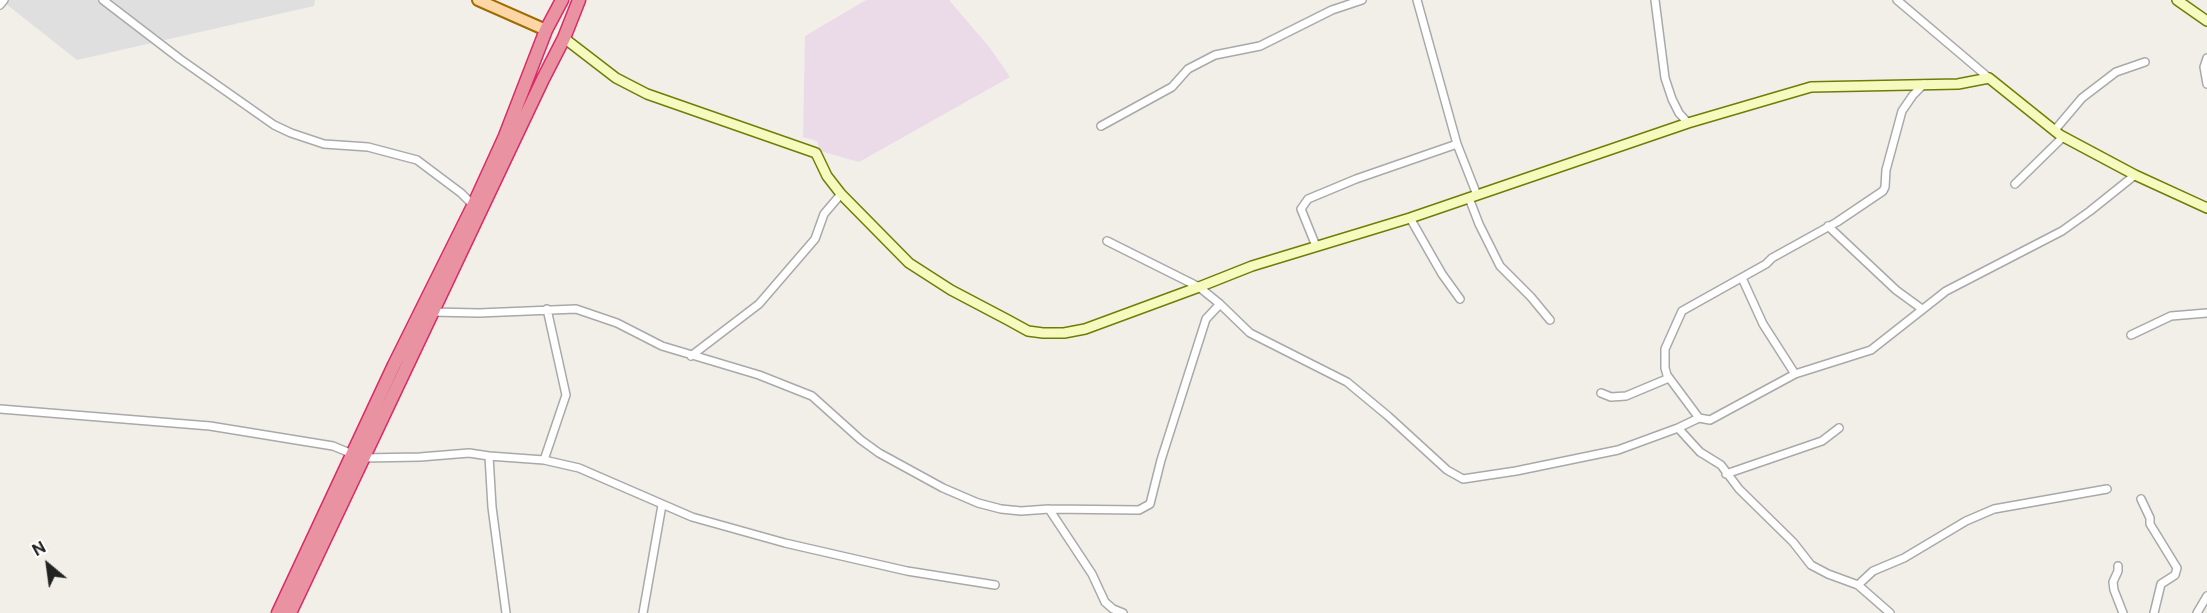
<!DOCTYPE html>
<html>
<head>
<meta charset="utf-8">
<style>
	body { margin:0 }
	#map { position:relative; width:2207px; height:613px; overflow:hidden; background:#f2efe9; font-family:"Public Sans",sans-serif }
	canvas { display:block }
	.north { position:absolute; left:18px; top:535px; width:60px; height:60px; -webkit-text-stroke:4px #fff; paint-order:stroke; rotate:331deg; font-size:16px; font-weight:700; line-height:24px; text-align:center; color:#222 }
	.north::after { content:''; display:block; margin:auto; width:21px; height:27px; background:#222; clip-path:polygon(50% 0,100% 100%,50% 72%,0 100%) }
</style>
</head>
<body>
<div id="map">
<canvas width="2207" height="613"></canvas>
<div class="north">N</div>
</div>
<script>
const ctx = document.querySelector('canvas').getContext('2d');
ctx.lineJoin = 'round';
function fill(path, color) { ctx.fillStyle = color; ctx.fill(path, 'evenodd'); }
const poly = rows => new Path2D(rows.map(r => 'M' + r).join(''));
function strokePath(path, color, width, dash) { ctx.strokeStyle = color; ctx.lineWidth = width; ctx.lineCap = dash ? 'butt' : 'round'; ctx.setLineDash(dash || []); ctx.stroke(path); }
const residential = poly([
	[1,0,315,0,314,6,77,60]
]);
const industrial = poly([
	[866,0,949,0,990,48,1010,77,859,162,820,151,817,141,803,137,805,36]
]);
const street = poly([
	[103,0,180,59,274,125,291,133,324,144,368,147,417,160,461,193,474,206],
	[1417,0,1457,144,1477,195],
	[1655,0,1665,78,1672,99,1679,113,1688,123],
	[1897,0,1989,78],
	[0,5,4,0],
	[2207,58,2204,67,2207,84],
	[1924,84,1913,95,1902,111,1886,170,1885,187,1883,191,1837,222,1772,258,1766,264,1682,311,1665,349,1665,368,1667,375,1699,418,1710,420,1795,374,1871,350,1946,291,2062,231,2090,211,2135,175],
	[1101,126,1172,87,1188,69,1215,55,1260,46,1332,10,1362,0],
	[2054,131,2082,98,2116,72,2145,62],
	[2015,184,2063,137],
	[1469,198,1479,224,1500,266,1531,297,1550,320],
	[1410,218,1442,274,1460,299],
	[1828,226,1896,290,1922,309],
	[1107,241,1199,287,1220,304,1250,333,1347,382,1388,416,1447,470,1463,479,1516,471,1618,450,1678,428,1699,418],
	[1316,246,1301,209,1308,199,1356,179,1457,144],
	[1742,278,1763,324,1795,374],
	[432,312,479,313,576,309,617,323,662,346,759,375,812,396,861,440,879,453,943,488,978,503,1001,509,1021,511,1049,509,1092,574,1105,602,1113,609,1123,613],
	[2131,335,2171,316,2207,313],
	[691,356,759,304,815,239,824,214,841,194],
	[1601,393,1611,397,1626,396,1669,378],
	[0,409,210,426,333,446,362,458,420,457,469,453,489,456,492,507,506,613],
	[1678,428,1700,452,1721,465,1739,489,1793,542,1811,565,1828,574,1858,585,1890,613],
	[489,456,544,460,579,468,692,517,785,543,907,571,995,585],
	[544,460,566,395,547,309],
	[1726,474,1822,441,1839,428],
	[2141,499,2150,518,2150,524,2177,568,2175,575,2161,584,2154,613],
	[1049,509,1139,510,1150,504,1161,460,1206,319,1220,304],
	[2118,566,2118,571,2113,582,2114,590,2123,613],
	[1858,585,1873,571,1904,558,1966,521,1994,509,2107,489],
	[643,613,662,505],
	[2197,613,2207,596]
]);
const secondary = poly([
	[2177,0,2207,21],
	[564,38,616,78,647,94,816,153,827,176,841,194,909,263,951,290,1008,320,1028,331,1043,333,1064,333,1085,329,1199,287,1252,266,1410,218,1688,123,1811,87,1958,84,1989,78,2060,135,2135,175,2207,208]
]);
const primary = poly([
	[478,0,546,30]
]);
const highway = poly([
	[278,613,394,365,473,206,505,136,546,30,562,0],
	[290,613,543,79,564,38,579,0]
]);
fill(residential, '#e0dfdf');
fill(industrial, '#ebdbe8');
strokePath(street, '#a9a9a9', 10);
strokePath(secondary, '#707d05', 12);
strokePath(primary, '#a06b00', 14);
strokePath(highway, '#dc2a67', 15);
strokePath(street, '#fff', 7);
strokePath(secondary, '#f7fabf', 9);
strokePath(primary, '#fcd6a4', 10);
strokePath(highway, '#e892a2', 12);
</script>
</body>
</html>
